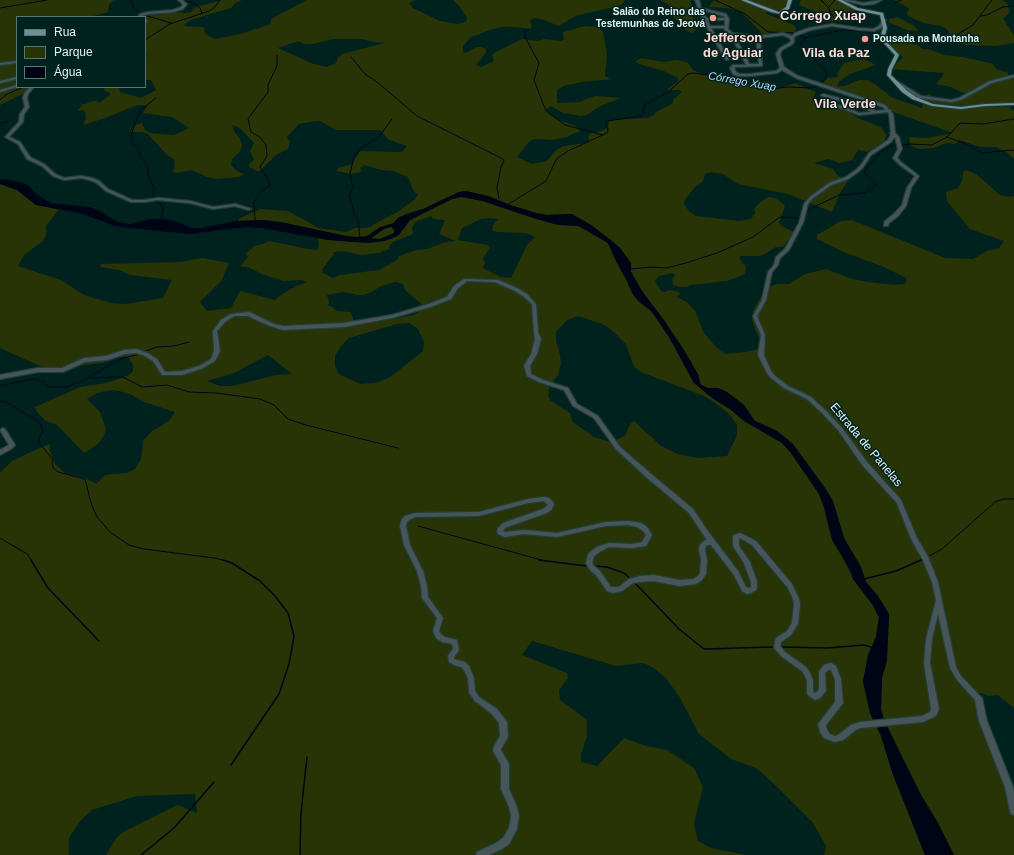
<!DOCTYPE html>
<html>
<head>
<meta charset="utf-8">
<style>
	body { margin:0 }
	#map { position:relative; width:1014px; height:855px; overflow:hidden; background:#00221e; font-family:Helvetica,sans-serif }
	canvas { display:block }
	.legend { position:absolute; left:16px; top:16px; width:130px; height:72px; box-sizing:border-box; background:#00221e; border:1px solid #5a7672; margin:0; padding:5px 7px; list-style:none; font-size:12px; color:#e0f4f1 }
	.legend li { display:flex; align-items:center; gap:8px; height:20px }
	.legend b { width:20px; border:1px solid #5a7672 }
</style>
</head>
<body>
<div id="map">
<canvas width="1014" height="855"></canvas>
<ul class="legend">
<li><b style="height:5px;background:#718e97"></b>Rua</li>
<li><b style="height:11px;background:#293406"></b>Parque</li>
<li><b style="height:11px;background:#000516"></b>Água</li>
</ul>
</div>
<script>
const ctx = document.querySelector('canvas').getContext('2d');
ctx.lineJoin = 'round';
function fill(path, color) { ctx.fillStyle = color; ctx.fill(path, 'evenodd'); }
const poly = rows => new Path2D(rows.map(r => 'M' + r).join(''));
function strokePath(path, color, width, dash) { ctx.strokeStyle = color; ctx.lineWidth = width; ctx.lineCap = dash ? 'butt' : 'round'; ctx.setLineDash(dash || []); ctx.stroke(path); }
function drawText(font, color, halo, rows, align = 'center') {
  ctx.font = font + ' Helvetica,sans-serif'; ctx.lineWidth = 3; ctx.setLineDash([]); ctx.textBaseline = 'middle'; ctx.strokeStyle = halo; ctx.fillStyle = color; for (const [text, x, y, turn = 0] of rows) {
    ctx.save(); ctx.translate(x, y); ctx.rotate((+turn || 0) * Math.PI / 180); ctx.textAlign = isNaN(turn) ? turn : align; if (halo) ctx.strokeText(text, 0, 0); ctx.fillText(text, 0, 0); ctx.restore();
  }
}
const green = poly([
	[0,0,115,0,109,4,108,12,90,17,17,17,17,87,34,87,29,91,0,105],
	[222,0,242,0,235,3,231,8,197,18,189,21,183,26,204,27,205,34,215,39,240,34,268,25,271,22,271,19,307,0,415,0,409,3,413,8,440,21,458,24,466,22,467,18,460,7,453,0,625,0,622,5,575,16,559,26,541,19,534,18,530,21,532,27,530,29,515,27,502,27,493,29,471,37,463,46,463,52,466,53,477,47,481,47,486,49,486,53,476,65,481,67,494,61,492,55,494,53,522,39,537,41,544,39,561,41,564,39,563,32,585,26,598,27,603,32,607,54,605,76,608,78,613,79,582,82,564,86,557,90,557,103,579,102,595,96,621,98,600,106,587,115,581,116,563,113,551,106,546,109,546,111,558,120,576,126,580,130,579,132,572,134,568,137,552,140,534,139,528,143,517,157,532,164,547,161,556,150,564,146,586,143,589,141,588,136,591,133,602,131,608,127,609,120,648,118,654,115,656,112,672,104,674,99,682,92,679,90,667,90,678,81,678,78,664,71,642,65,635,62,641,58,664,62,676,60,682,61,688,63,693,70,700,73,727,81,754,84,770,91,795,83,816,92,812,100,816,103,844,109,860,119,881,127,887,136,884,141,868,152,858,150,852,160,840,163,828,159,814,163,833,169,838,176,848,181,840,193,832,212,788,194,738,184,723,174,712,172,705,174,703,181,695,187,684,201,684,204,689,211,696,216,739,221,751,219,755,213,754,209,758,204,766,198,770,197,777,199,785,206,779,223,783,227,801,235,794,236,787,241,783,247,776,247,765,254,759,256,741,256,739,258,746,267,745,274,727,281,691,285,687,287,680,287,673,285,672,280,675,275,672,273,659,276,655,281,661,291,665,292,669,290,675,291,681,293,677,297,687,302,695,311,704,333,717,348,726,354,745,352,760,349,762,341,757,334,752,320,753,311,765,289,776,284,789,284,805,274,826,269,852,279,869,282,895,285,904,284,907,281,906,278,884,267,846,253,817,239,817,235,841,221,852,220,945,258,973,259,987,251,999,248,1004,241,970,229,947,201,946,192,958,188,962,181,963,172,966,170,976,174,1000,195,1008,197,1014,196,1014,708,998,695,989,696,971,690,1009,790,1014,817,1014,855,954,855,938,823,921,795,884,720,881,709,882,678,887,660,889,614,878,596,866,582,861,567,844,538,833,501,825,488,793,444,777,431,755,421,744,405,727,392,718,388,708,388,701,385,684,350,642,291,631,272,631,263,620,248,610,239,572,214,546,215,536,213,510,205,488,196,466,191,459,192,423,209,405,214,392,228,395,230,394,233,380,239,346,236,276,221,262,220,238,221,240,218,261,209,288,211,319,228,346,232,355,228,365,228,369,227,399,211,415,199,418,195,413,190,408,177,394,171,381,170,364,165,360,168,362,171,360,172,351,174,337,171,338,168,352,164,360,151,402,152,407,146,389,140,380,130,336,130,320,121,315,121,299,124,287,137,290,142,288,149,276,155,260,171,257,171,249,167,249,164,254,160,250,151,254,143,240,128,232,125,234,131,240,139,242,145,240,152,232,159,231,165,237,171,244,174,239,177,217,179,207,177,192,170,178,173,173,172,175,160,167,155,148,134,143,132,130,132,135,125,142,123,145,130,150,133,161,134,174,135,189,128,172,117,143,113,147,106,141,105,135,106,105,118,83,125,86,118,85,112,82,110,77,111,82,105,94,101,97,101,99,103,110,95,110,93,103,90,108,87,119,87,120,92,141,98,156,90,151,80,145,80,145,59,147,56,145,52,145,23,146,20,145,17,141,17,145,14,173,12,185,13,191,12,196,7],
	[333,39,362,39,374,42,385,43,345,53,338,57,336,63,327,67,311,63,278,48,298,41,304,44,313,44],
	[660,0,691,0,690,13,696,22,696,29,693,33,687,31,668,12,669,5],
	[716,0,739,0,751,3,769,11,766,13,770,15,795,26,796,30,789,36,784,35,765,36,741,12,727,8,709,7,712,2],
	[743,0,793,0,788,9,779,10,770,10,760,4],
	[801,0,838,0,859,14,840,22,832,21,826,16,799,5],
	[894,0,1001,0,1007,3,1010,12,1003,19,1014,35,1014,43,996,46,966,45,957,43,961,38,951,37,948,30,941,26,924,23,910,17,907,14,909,8],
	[897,17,913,25,917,29,918,31,907,30,888,22,890,19],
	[888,35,917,45,923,49,932,50,944,55,963,57,994,64,993,65,997,69,1008,73,1008,75,1014,76,1014,103,1008,105,993,103,962,106,923,102,918,98,929,94,939,100,955,101,959,100,967,93,961,92,951,87,936,84,942,77,944,73,891,69,903,57,885,41,883,37],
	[864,59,876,65,850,74,840,81,837,86,845,86,859,80,867,80,875,84,891,97,922,108,923,104,963,109,981,106,1009,107,1014,111,1014,159,1006,152,996,147,981,147,959,140,956,144,946,143,934,148,920,149,913,147,910,144,909,137,926,138,953,133,893,112,882,105,859,96,821,85,828,78,838,77,837,74,844,63],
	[0,184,17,190,36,205,59,209,46,226,46,235,43,241,24,255,18,266,61,280,84,295,111,303,126,304,163,298,172,280,130,275,119,270,100,267,101,264,180,262,203,258,229,263,222,280,200,302,207,311,231,308,240,291,275,300,281,295,296,286,307,282,302,280,284,281,264,275,250,268,240,266,248,257,246,254,254,246,263,244,269,241,313,250,318,249,319,243,317,238,340,241,368,243,384,241,398,235,410,220,452,199,462,197,483,201,521,214,578,226,608,243,615,259,628,283,654,315,669,337,694,383,715,400,730,409,744,421,782,443,791,453,819,494,824,507,829,530,853,579,872,604,879,617,876,637,868,655,863,681,870,713,881,736,892,772,925,855,824,855,826,846,813,823,771,781,756,768,731,759,699,734,680,698,666,678,654,668,643,663,616,666,532,641,522,655,567,673,568,678,559,690,560,700,587,720,587,736,581,754,581,762,597,766,624,738,646,746,667,750,694,768,703,787,694,824,698,841,711,848,746,855,106,855,117,837,123,832,171,808,178,805,197,813,195,794,137,796,92,810,80,821,69,838,69,855,0,855,0,473,12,461,35,450,50,444,50,450,55,464,65,473,88,479,96,484,105,475,127,473,135,469,141,459,143,441,152,431,169,421,175,412,144,402,132,395,119,391,112,390,97,393,87,399,100,412,106,429,104,436,98,444,84,453,57,425,46,421,37,412,35,407,80,387,106,383,129,375,133,371,133,365,128,357,119,357,102,363,85,365,64,370,55,369,40,366,0,348],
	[431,216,433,219,445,220,439,234,456,241,446,242,427,249,416,250,399,256,397,260,379,270,340,275,333,278,323,273,322,270,334,254,333,252,344,251,361,255,379,253,389,249,390,245,393,242,413,234,412,228,415,222],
	[489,218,499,219,494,223,492,230,497,232,526,233,535,237,527,245,511,278,501,277,483,268,485,263,483,258,490,248,488,245,458,240,462,228,481,219],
	[395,282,403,284,406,291,425,307,414,315,380,321,357,324,354,321,351,312,337,311,331,306,328,306,329,302,327,295,343,292,350,293,357,295,363,295,370,293,381,286],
	[578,316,602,324,611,329,626,344,634,367,641,372,704,396,718,405,730,415,737,425,737,435,727,456,697,458,678,454,661,446,634,421,630,424,625,436,610,442,594,437,573,422,570,413,550,400,548,395,550,385,558,375,561,364,560,355,556,340,556,332,567,320],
	[410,323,418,329,424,342,423,351,389,378,375,383,361,384,340,375,338,372,335,366,335,356,341,346,349,338,397,324],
	[268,355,292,374,276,375,232,386,220,386,207,381,234,373]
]);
const water = poly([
	[0,179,11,180,28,185,37,195,51,203,89,207,100,211,117,222,130,224,150,219,164,219,178,222,191,228,202,228,236,221,262,220,285,223,346,236,380,239,394,233,394,230,391,226,399,217,423,209,459,192,466,191,488,196,510,205,536,213,546,215,572,214,593,226,620,248,631,263,631,272,642,291,664,320,684,350,698,374,701,385,708,388,718,388,727,392,744,405,755,421,777,431,793,444,825,488,833,501,844,538,861,567,866,582,878,596,889,614,887,660,882,678,881,709,884,720,921,795,938,823,954,855,925,855,892,772,881,736,870,713,863,681,868,655,876,637,879,617,872,604,853,579,851,571,832,540,824,507,819,494,791,453,782,443,744,421,730,409,715,400,694,383,669,337,654,315,628,283,615,259,608,243,579,226,558,225,536,219,483,201,462,197,452,199,410,220,399,235,393,238,384,241,368,243,328,240,261,228,247,227,190,234,128,228,114,226,83,214,36,205,17,190,0,184]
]);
const streamFar1 = poly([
	[131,0,134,8,141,13],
	[715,0,745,14,768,32,795,33],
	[821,0,829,8,830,12,839,24],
	[182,1,194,3,200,8,202,14],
	[894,3,901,0],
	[829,7,835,0],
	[0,8,47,0],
	[144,15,171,23],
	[981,16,987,15,1003,7,1014,6],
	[525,29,525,37,539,63,534,80,546,111,565,125,603,135],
	[797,34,805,37],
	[951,38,973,25,992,0],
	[145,40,170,24,209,11,214,8,220,0],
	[351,57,365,74,377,82,417,116,503,159,504,161,501,167,497,187,499,199],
	[821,84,826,77,827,72,803,48,801,43,805,38,843,30,872,32],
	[0,100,7,94,24,87],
	[0,124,8,121],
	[947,137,966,144,982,153,1014,150],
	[900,146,909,144,932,145,947,137,960,123,983,124,1014,119],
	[153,198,154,188,148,175,148,169,145,162,141,158,137,147,133,144,131,135,140,111,156,98],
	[154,200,162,205,163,210,161,219],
	[507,205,546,181,556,160,559,157,568,151,607,133,608,129,605,123,607,121,642,116,644,114,644,105,667,93,688,74,693,73,709,75,772,89,788,87,812,88,818,86],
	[806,213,814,207,839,195,865,193,873,188,876,184,864,172,865,170,881,152,890,146,897,145],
	[255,220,254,203,259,193,269,186,270,183,260,167,267,156,266,145,260,137,251,132,248,119,268,92,268,85,277,66,277,55],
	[360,238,358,220,355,216,349,194,353,188,350,174,354,156,364,146,378,138,392,119],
	[631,269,651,267,666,268,686,263,717,253,753,237,780,217,799,218],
	[146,351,157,347,174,346,189,342],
	[87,378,123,377,142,387,167,385,189,392,216,393,260,399,274,405,288,419,306,425,398,448],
	[0,386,33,379,41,381,49,387,66,387,82,381,120,359,140,354],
	[0,401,6,402,39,422,43,430,38,442,52,458,53,468,58,472,85,479,91,503,97,517,110,532,129,545,144,549,214,558,227,561],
	[418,526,545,561],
	[0,538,27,554,32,561],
	[929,556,942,549,995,502,1003,499,1014,499],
	[918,561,922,560]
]);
const stream = poly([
	[31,560,48,588,99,641],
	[223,560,232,563,260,581,275,596,288,613,294,636,289,664,279,694,231,765],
	[539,560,587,566],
	[594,566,607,567,624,573,631,579],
	[864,579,896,571,921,560],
	[636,584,679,629,704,649,773,647],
	[782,647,828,648,864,645,871,647],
	[141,855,174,828,214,782],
	[300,855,301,813,307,757]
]);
const river = poly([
	[401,221,403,222,403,224,384,229,370,239,357,241,354,239,357,237,367,236,380,227,401,221],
	[631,282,633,283,642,299,655,309,656,310,655,311,651,311,638,301,632,293,628,284,631,282]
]);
const minor = poly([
	[178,0,182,0,187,4,183,9,173,12,148,14,142,16,142,17,138,17,140,14,148,12,173,10,181,7,183,4,178,0],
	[695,0,699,0,701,8,726,14,729,19,728,29,732,33,758,36,783,33,792,36,795,33,809,28,832,24,859,28,873,29,879,26,883,19,886,20,881,28,874,31,859,30,832,26,811,30,797,35,794,37,794,42,791,45,782,50,780,54,784,67,798,76,885,105,889,110,891,110,891,112,893,114,895,133,899,137,902,149,897,158,902,163,919,176,911,188,906,206,898,216,889,223,888,226,884,226,884,225,885,221,894,214,902,205,907,188,915,176,900,165,893,158,898,149,895,137,894,137,891,142,871,155,863,167,858,172,848,179,831,185,812,199,808,204,803,223,789,250,780,258,778,265,772,272,766,300,757,316,765,335,764,355,771,371,775,376,788,386,811,397,826,411,842,428,867,462,901,500,917,538,928,557,938,582,956,667,961,676,980,696,982,698,987,721,1013,787,1014,793,1014,815,1011,814,1010,811,1005,787,979,721,975,700,957,680,950,668,938,614,932,639,930,663,939,709,936,716,923,722,860,728,856,730,843,740,835,742,824,738,820,732,818,724,835,702,835,679,831,670,828,670,825,673,826,690,825,692,820,698,815,700,808,695,807,693,807,680,802,671,781,656,775,649,774,647,776,638,787,631,792,623,794,604,793,599,788,588,752,545,740,538,739,538,739,546,750,562,757,582,757,588,756,590,751,593,747,594,742,591,734,575,711,545,708,545,706,546,705,549,707,560,706,574,702,580,696,584,679,586,654,581,640,582,633,583,622,591,613,593,607,591,596,575,590,570,586,563,588,555,589,553,597,547,609,543,632,544,642,542,646,535,643,531,637,527,628,525,606,526,557,537,523,534,505,537,498,534,497,532,498,528,503,523,543,509,548,505,544,501,528,503,479,516,415,517,409,520,407,522,406,526,410,545,423,571,427,586,428,597,443,618,439,631,441,634,445,637,457,640,459,650,454,657,454,659,465,662,469,666,474,678,475,691,479,697,497,709,507,722,508,737,501,749,501,750,509,764,509,789,517,807,519,816,517,829,509,844,502,849,489,855,476,855,477,852,496,843,503,838,509,828,511,816,509,807,501,789,501,765,493,751,494,746,500,736,499,723,491,713,475,701,470,694,469,692,468,678,464,670,461,667,454,665,449,662,448,656,453,649,452,644,442,642,436,638,433,631,437,618,422,598,421,586,417,571,404,545,400,526,402,519,405,516,415,513,479,512,528,499,544,497,549,498,553,502,554,504,552,509,547,513,507,527,504,529,503,531,506,532,523,530,557,533,606,522,628,521,641,523,647,527,652,535,646,546,632,548,609,547,601,551,594,556,592,563,594,566,600,571,611,587,619,587,629,579,640,576,654,575,679,580,693,579,698,576,700,573,701,560,699,549,700,545,705,540,707,540,689,513,646,477,616,449,594,418,573,406,564,390,539,382,527,376,524,366,531,354,535,339,534,332,532,304,523,296,513,290,495,282,467,281,458,288,451,299,433,306,392,318,344,327,283,330,270,326,248,316,234,316,225,322,217,331,220,351,215,361,203,368,182,375,162,375,153,361,143,355,136,353,125,354,107,360,85,362,63,372,38,372,0,379,0,375,38,368,62,368,84,358,106,356,124,350,136,349,147,353,157,359,165,372,182,371,199,366,211,359,214,351,213,331,221,320,231,314,249,312,274,324,283,326,344,323,392,315,429,304,447,297,454,286,464,279,498,280,517,288,527,294,536,304,538,332,541,339,537,354,530,366,531,374,543,380,568,388,577,404,598,416,620,447,650,473,693,509,707,530,738,571,746,587,748,588,751,587,751,582,744,563,733,546,733,537,734,535,740,533,756,541,792,584,799,599,800,604,798,624,791,635,781,642,780,646,785,652,806,667,810,673,813,680,813,692,816,693,819,689,819,672,820,670,824,665,826,664,831,663,836,666,841,679,843,703,826,725,827,730,830,734,835,736,838,735,851,725,860,722,922,716,930,712,931,709,924,663,926,639,936,600,932,582,922,558,911,539,897,503,863,466,838,430,822,413,807,399,784,388,771,378,767,373,758,355,761,335,753,316,762,300,768,272,774,265,776,257,785,249,799,223,804,204,810,197,829,183,846,177,856,170,861,165,869,153,888,140,891,135,890,133,891,132,889,114,888,112,859,115,841,108,818,104,817,103,819,102,842,106,859,113,871,112,867,109,853,104,822,96,821,95,823,94,855,102,869,107,876,111,886,110,883,107,796,78,782,70,777,73,750,76,738,76,733,74,730,68,733,65,746,65,742,56,730,35,725,30,724,28,711,28,729,59,726,60,702,19,699,9,697,8,698,7,695,0],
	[702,10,724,16,725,18,706,18,702,10],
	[707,20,725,20,725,26,710,26,707,20],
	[733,35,756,38,759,64,749,64,746,56,733,35],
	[783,35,790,38,791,41,789,43,780,48,776,54,780,68,776,71,750,74,739,74,736,72,734,68,735,67,762,66,760,38,783,35],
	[842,0,848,0,863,3,882,0,874,4,863,5,842,0],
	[145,19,147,20,147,22,145,23,145,19],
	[17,61,17,63,0,65,0,63,17,61],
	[1014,75,1014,77,992,83,961,100,951,102,919,98,894,82,897,81,921,96,951,100,959,98,990,81,1014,75],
	[17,77,17,79,0,83,0,81,17,77],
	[17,85,17,87,0,92,0,90,17,85],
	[30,87,34,87,28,94,27,98,29,107,24,114,23,122,9,137,20,142,30,157,44,164,55,174,64,178,81,176,92,178,99,181,108,189,132,200,144,200,158,198,190,201,213,207,235,204,251,209,249,210,235,206,213,209,190,203,158,200,144,202,131,202,106,191,97,183,90,180,81,178,64,180,53,176,42,166,27,159,18,144,5,137,19,122,20,114,25,107,23,98,24,94,30,87],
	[3,428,5,429,15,445,11,449,0,455,0,450,9,445,0,430,3,428]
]);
const major = poly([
	[741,0,747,0,779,12,786,7,788,0,792,0,789,9,780,14,771,12,741,0],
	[837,0,842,0,858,8,883,13,887,28,884,39,899,55,892,69,891,75,906,90,916,97,933,104,961,107,985,104,1014,103,1014,105,985,106,961,109,932,106,912,99,902,92,887,75,888,69,895,55,880,39,883,28,880,15,856,10,837,0]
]);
const markers = [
	[713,18,4,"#f59c92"],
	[865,39,4,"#f59c92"]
];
const farPoinames = [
	["Salão do Reino das",705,12],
	["Testemunhas de Jeová",705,24],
	["Pousada na Montanha",873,39,"left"]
];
const farWaternames = [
	["Córrego Xuap",742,82,10]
];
const streetNames = [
	["Estrada de Panelas",866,445,50]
];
const farDistrictnames = [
	["Córrego Xuap",823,16],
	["Jefferson",733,38],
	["de Aguiar",733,53],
	["Vila da Paz",836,53],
	["Vila Verde",845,104]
];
fill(green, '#293406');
fill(water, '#000516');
strokePath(streamFar1, '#000516', 1);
strokePath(stream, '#000516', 1.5);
fill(river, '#000516');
strokePath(minor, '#1f3f3c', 2.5);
strokePath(major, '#1f3f3c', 2);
fill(minor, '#475559');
fill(major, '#718e97');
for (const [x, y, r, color] of markers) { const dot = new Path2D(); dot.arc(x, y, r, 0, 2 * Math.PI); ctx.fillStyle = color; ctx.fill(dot); strokePath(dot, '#00221e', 1.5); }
drawText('bold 10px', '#e0f4f1', '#00221e', farPoinames, 'right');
drawText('italic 11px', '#b5d6f7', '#00221e', farWaternames);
drawText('12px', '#e0f4f1', '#00221e', streetNames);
drawText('bold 13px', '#fedbd6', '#00221e', farDistrictnames);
</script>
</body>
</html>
